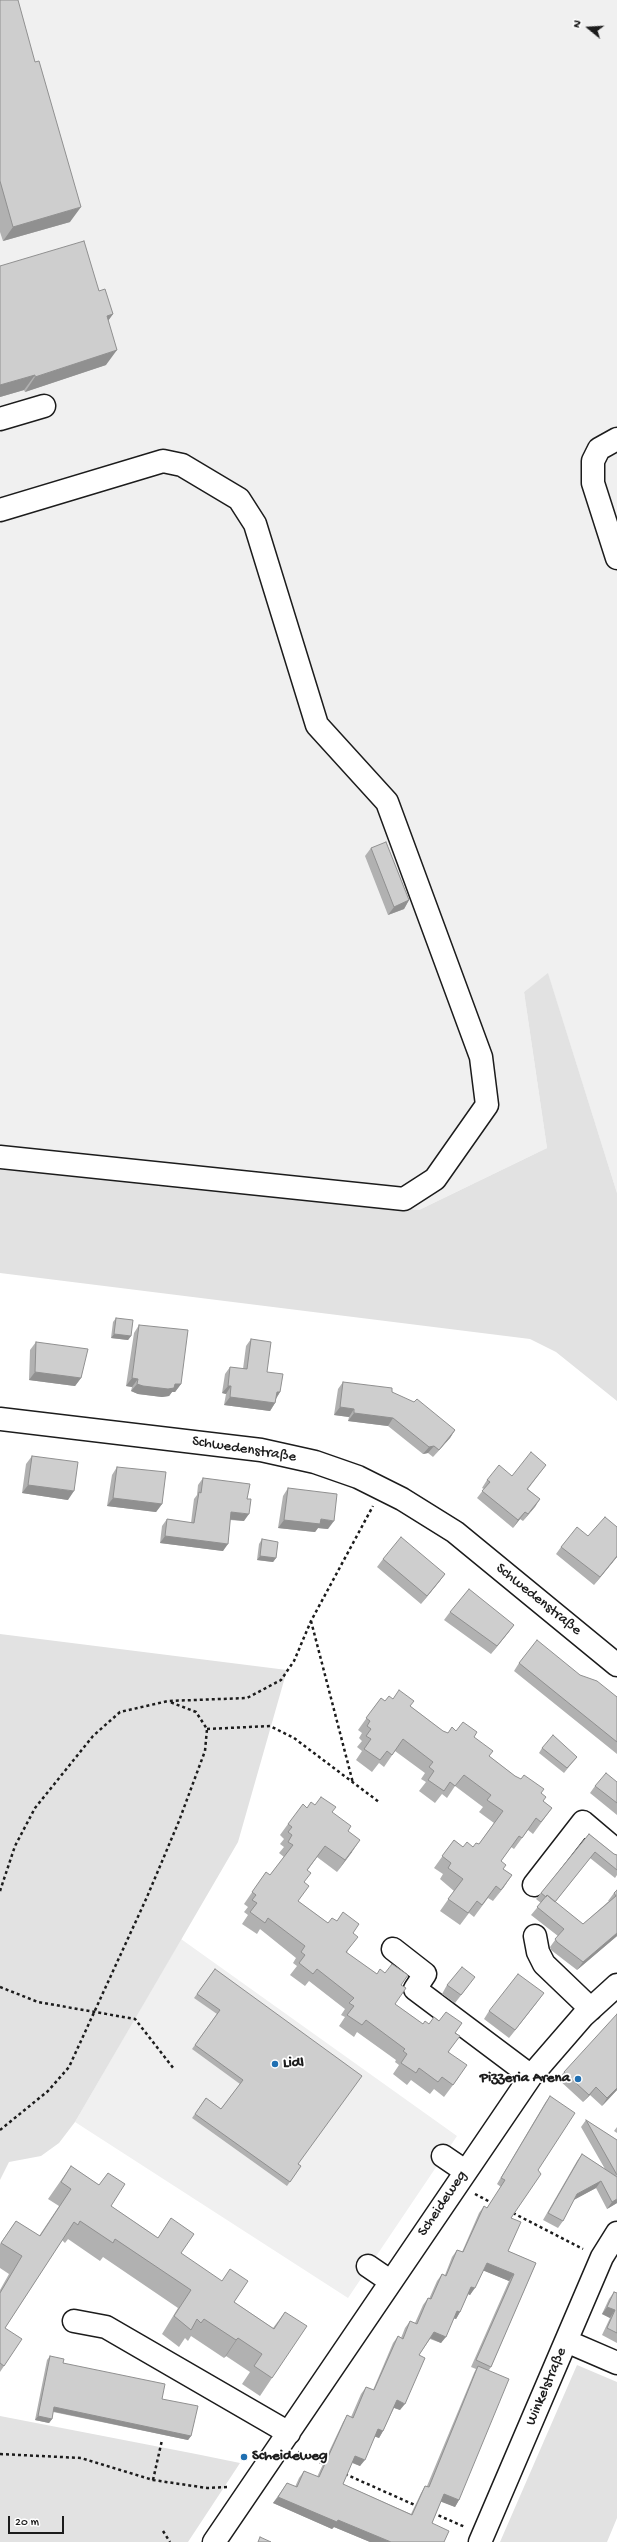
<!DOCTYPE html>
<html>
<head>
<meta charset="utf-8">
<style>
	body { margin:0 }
	#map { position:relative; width:617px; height:2542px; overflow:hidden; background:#fff; font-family:"Gochi Hand",sans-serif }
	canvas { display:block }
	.north { position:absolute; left:569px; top:8px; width:40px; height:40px; -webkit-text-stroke:3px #fff; paint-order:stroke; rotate:288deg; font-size:11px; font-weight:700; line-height:16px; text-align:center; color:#1c1c1c }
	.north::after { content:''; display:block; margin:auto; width:14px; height:18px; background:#1c1c1c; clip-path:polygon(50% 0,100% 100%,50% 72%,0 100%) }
	.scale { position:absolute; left:8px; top:2516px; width:56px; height:18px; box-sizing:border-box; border:2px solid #1c1c1c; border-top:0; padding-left:5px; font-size:12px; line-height:14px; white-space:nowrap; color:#1c1c1c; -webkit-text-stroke:3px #fff; paint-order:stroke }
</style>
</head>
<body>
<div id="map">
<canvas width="617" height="2542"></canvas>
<div class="north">N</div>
<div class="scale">20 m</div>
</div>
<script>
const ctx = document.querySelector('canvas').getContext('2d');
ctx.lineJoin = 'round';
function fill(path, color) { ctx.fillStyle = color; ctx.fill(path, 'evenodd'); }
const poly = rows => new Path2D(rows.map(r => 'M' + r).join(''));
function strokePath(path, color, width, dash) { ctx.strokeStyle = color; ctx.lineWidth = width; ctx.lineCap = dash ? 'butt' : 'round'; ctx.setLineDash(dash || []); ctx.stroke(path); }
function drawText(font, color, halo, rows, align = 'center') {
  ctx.font = font + ' "Gochi Hand",sans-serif'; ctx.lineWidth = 3.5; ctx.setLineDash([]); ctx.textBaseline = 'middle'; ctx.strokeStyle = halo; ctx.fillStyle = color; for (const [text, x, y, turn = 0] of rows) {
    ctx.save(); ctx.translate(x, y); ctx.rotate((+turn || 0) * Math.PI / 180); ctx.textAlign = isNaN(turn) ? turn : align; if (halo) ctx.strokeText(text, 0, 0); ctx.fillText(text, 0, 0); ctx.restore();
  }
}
const built = poly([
	[0,0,617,0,617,1193,548,974,524,992,547,1148,419,1210,0,1162],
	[181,1939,457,2136,348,2298,75,2122]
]);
const green = poly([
	[548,973,617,1193,617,1401,556,1352,530,1339,0,1273,0,1162,419,1210,547,1148,524,992],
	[0,1634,287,1670,238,1842,75,2122,59,2143,41,2156,9,2162,0,2180],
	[577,2365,617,2382,617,2518,607,2542,500,2542],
	[0,2416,196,2454,240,2463,188,2542,0,2542]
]);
const path = poly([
	[311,1621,353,1783],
	[207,1729,270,1726,294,1738,379,1802],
	[0,1891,15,1846,35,1808,93,1736,120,1712,168,1701,247,1698,281,1680,294,1661,311,1621,373,1506],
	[0,1987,38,2002,135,2019,174,2069],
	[0,2130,48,2091,69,2067,147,1897,179,1821,205,1751,207,1729,196,1712,170,1702],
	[475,2194,492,2203],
	[513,2213,583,2249],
	[298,2452,326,2465],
	[0,2454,81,2458,153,2480,207,2488,227,2487],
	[345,2474,417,2506],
	[153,2480,162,2440],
	[433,2513,465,2527],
	[163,2531,170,2542]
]);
const minor = poly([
	[0,419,44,406],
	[617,439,599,449,593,461,593,483,617,558],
	[0,510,163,461,182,465,239,499,255,524,317,725,387,802,481,1057,487,1105,435,1179,404,1199,0,1157],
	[0,1419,261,1450,315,1462,358,1477,402,1499,455,1532,617,1665],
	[534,1885,583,1822,617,1851],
	[535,1936,538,1952,544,1964,591,2009],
	[393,1949,425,1974,415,1989,531,2076],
	[443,2156,465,2171],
	[368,2266,390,2281],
	[74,2321,106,2327,289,2433],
	[566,2341,617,2363],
	[214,2542,531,2076,583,2016,617,1985],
	[480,2542,602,2257,617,2233]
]);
const wall = poly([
	[0,0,70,222,3,241,0,232],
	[0,266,99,291,113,314,108,321,106,365,25,392,24,390,0,397],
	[371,848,409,900,404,909,388,915,365,856],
	[116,1318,131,1336,128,1340,111,1338,113,1322],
	[139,1325,181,1384,175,1392,172,1392,169,1396,162,1397,138,1394,131,1391,132,1387,126,1386,134,1333],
	[251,1339,267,1372,280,1392,276,1399,275,1403,270,1411,224,1405,226,1394,222,1393,225,1374,230,1367,243,1369,246,1346],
	[36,1342,81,1378,75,1386,29,1380,30,1350],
	[343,1382,392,1392,455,1430,450,1438,433,1457,428,1453,423,1454,388,1426,348,1421,349,1417,334,1415,338,1389],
	[32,1456,68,1500,22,1493,26,1464],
	[546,1465,528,1489,540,1499,523,1521,520,1519,513,1528,477,1498,484,1489,482,1488,487,1480,512,1476],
	[117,1467,162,1504,156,1512,107,1506,112,1475],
	[203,1478,244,1521,230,1520,223,1551,160,1543,162,1526,167,1519,191,1523,194,1499,197,1495,198,1485],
	[288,1488,328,1529,318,1528,315,1532,278,1528,283,1496],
	[617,1527,617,1557,594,1585,556,1554,561,1547,588,1536],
	[262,1539,276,1558,273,1562,257,1560,259,1544],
	[383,1559,445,1574,439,1582,421,1604,377,1567],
	[450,1612,514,1625,508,1633,491,1654,444,1620],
	[519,1663,580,1675,617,1697,617,1754,514,1671],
	[381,1698,385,1701,393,1699,410,1706,443,1731,448,1733,456,1731,474,1737,489,1756,515,1776,541,1793,543,1801,552,1808,533,1834,528,1830,514,1849,511,1847,501,1861,503,1869,512,1875,493,1901,488,1898,474,1917,469,1913,460,1925,440,1911,454,1891,440,1879,443,1874,434,1868,454,1840,463,1847,473,1847,479,1844,494,1823,479,1812,483,1807,455,1786,447,1798,442,1794,435,1803,419,1791,426,1782,421,1779,425,1773,395,1751,384,1767,379,1763,372,1772,356,1760,362,1751,357,1747,362,1741,359,1738,362,1733,358,1730],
	[542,1748,577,1757,564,1773,539,1753],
	[617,1782,617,1815,590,1793,595,1786],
	[315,1805,332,1813,348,1831,352,1852,337,1872,317,1857,307,1870,298,1901,328,1923,353,1933,347,1953,377,1974,402,1985,395,2004,423,2024,429,2024,455,2033,449,2052,459,2077,444,2097,434,2089,430,2094,411,2080,407,2085,393,2074,399,2065,395,2062,396,2060,357,2032,354,2037,339,2026,345,2017,341,2015,345,2009,309,1981,305,1986,290,1975,297,1966,293,1963,296,1958,260,1929,257,1934,242,1924,248,1915,244,1912,248,1907,244,1904,266,1872,270,1875,284,1857,279,1853,284,1847,280,1844,284,1839,280,1835,288,1824,307,1808],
	[589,1834,614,1854,617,1855,617,1875,615,1878,590,1858,555,1902,583,1924,609,1901,608,1901,614,1893,617,1890,617,1936,577,1970,551,1950,550,1947,558,1936,531,1915,541,1903,536,1899,541,1893],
	[215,1969,298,2164,301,2166,287,2186,192,2118,206,2098,221,2109,240,2084,192,2049,217,2014,194,1998],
	[447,1985,469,1985,455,2003,442,1994],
	[538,2001,509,2038,484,2019,489,2011],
	[564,2072,617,2090,602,2106,590,2095,583,2102,558,2079],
	[550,2096,538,2170,511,2218,508,2251,536,2263,491,2367,489,2370,459,2500,455,2507,441,2501,432,2523,444,2542,370,2542,334,2527,332,2529,273,2503,287,2483,295,2487,299,2478,304,2471,317,2477,343,2422,347,2415,351,2417,361,2394,366,2387,373,2390,393,2343,398,2336,401,2338,405,2328,410,2321,415,2323,423,2305,428,2298,429,2299,437,2281,442,2274,445,2275,452,2257,457,2250,462,2252,479,2213,484,2206,487,2208,501,2187,497,2184,545,2103],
	[483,2270,509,2281,471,2367,476,2369,474,2373,427,2486,425,2486,421,2493,411,2514,343,2484,352,2463,360,2466,375,2436,379,2438,383,2431,394,2408,400,2410,419,2355,430,2339,441,2343,454,2318,456,2319,460,2312,468,2294,470,2295],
	[586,2120,617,2140,617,2203,607,2209,596,2188,573,2200,563,2221,558,2228,543,2220,577,2161,582,2154,605,2169,581,2127],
	[617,2127,617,2133,614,2131],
	[71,2166,99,2185,108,2173,111,2206,158,2238,171,2218,181,2253,234,2302,273,2328,285,2312,272,2378,260,2396,242,2384,250,2372,226,2356,224,2358,191,2336,188,2341,185,2338,179,2347,162,2334,178,2308,103,2257,100,2261,68,2239,65,2243,62,2240,5,2328,4,2366,0,2372,0,2290,9,2274,0,2268,0,2244,16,2221,39,2236,59,2206,48,2199],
	[614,2292,617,2293,617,2343,602,2335,610,2318,602,2314,609,2299],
	[50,2356,63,2363,162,2399,191,2436,188,2440,53,2412,52,2419,49,2423,35,2420,47,2360]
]);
const shadedWall = poly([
	[81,207,70,222,3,241,13,227],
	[113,314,102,329,107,316],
	[117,350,106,365,25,392,35,377],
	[35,375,24,390,0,397,0,385],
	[409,900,404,909,388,915,394,907],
	[114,1334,131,1336,128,1340,111,1338],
	[35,1372,81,1378,75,1386,29,1380],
	[132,1378,138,1379,132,1387,126,1386],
	[137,1384,181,1384,175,1392,172,1392,169,1396,162,1397,138,1394,131,1391],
	[228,1386,231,1386,226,1394,222,1393],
	[277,1392,280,1392,275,1400],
	[230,1397,275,1403,270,1411,224,1405],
	[340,1407,354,1409,349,1417,334,1415],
	[354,1413,393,1418,388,1426,348,1421],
	[455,1430,450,1438,433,1457,439,1450],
	[434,1446,428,1453,423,1454,429,1447],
	[28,1485,74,1491,68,1500,22,1493],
	[113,1498,162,1504,156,1512,107,1506],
	[540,1499,535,1507,523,1521,528,1514],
	[231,1512,249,1514,244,1521,226,1519],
	[525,1512,520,1519,513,1528,518,1520],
	[321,1519,334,1521,328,1529,318,1528,315,1532,278,1528,284,1520],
	[165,1536,228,1544,223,1551,160,1543],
	[260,1556,276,1558,273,1562,257,1560],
	[617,1556,617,1557,594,1585,600,1577],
	[445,1574,439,1582,421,1604,427,1596],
	[514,1625,508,1633,491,1654,497,1646],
	[360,1840,352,1852,337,1872,345,1860],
	[325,1846,317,1857,299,1882,307,1870],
	[512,1875,504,1887,493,1901,501,1890],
	[617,1933,617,1936,577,1970,583,1962],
	[544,1993,538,2001,509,2038,515,2030],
	[596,2087,590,2095,583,2102,589,2095],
	[617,2088,617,2090,602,2106,607,2098],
	[601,2181,596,2188,572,2201,577,2194],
	[617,2199,617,2203,607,2209,612,2202],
	[487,2263,514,2274,509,2281,482,2270],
	[471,2287,475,2288,470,2295,466,2293],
	[607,2307,615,2310,610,2318,602,2314],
	[457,2311,460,2312,456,2319,452,2318],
	[434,2332,446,2337,441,2343,430,2338],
	[238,2338,226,2356,224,2358,236,2340],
	[397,2400,405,2404,400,2410,392,2407],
	[54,2407,191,2436,188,2440,51,2411],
	[38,2416,52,2419,49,2423,35,2420],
	[378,2429,383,2431,379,2438,373,2436],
	[355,2456,365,2460,360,2466,351,2462],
	[444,2494,459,2500,455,2507,439,2501],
	[278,2497,338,2520,391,2542,370,2542,334,2527,332,2529,273,2503]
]);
const building = poly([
	[0,0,18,0,35,62,39,61,81,207,13,227,0,181,0,0],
	[84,241,99,291,105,289,113,314,107,316,117,350,35,377,35,375,0,385,0,266,84,241],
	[386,842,409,900,394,907,371,848,386,842],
	[116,1318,133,1320,131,1336,114,1334,116,1318],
	[139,1325,188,1330,181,1384,175,1384,174,1388,168,1389,143,1386,137,1384,138,1379,132,1378,139,1325],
	[251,1339,271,1342,267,1372,283,1374,280,1392,277,1392,275,1403,230,1397,231,1386,228,1386,230,1367,247,1369,251,1339],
	[36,1342,88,1349,81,1378,35,1372,36,1342],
	[343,1382,392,1388,392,1392,414,1402,417,1399,455,1430,439,1450,434,1446,429,1447,393,1418,354,1413,354,1409,340,1407,343,1382],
	[531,1452,546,1465,527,1489,540,1499,528,1514,525,1512,518,1520,482,1491,490,1482,487,1480,499,1465,512,1476,531,1452],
	[32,1456,78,1462,74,1491,28,1485,32,1456],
	[117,1467,166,1472,162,1504,113,1498,117,1467],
	[203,1478,250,1484,247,1499,251,1499,249,1514,231,1512,228,1544,165,1536,167,1519,194,1523,199,1492,201,1493,203,1478],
	[288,1488,337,1494,334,1521,321,1519,320,1524,284,1520,288,1488],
	[605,1517,617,1527,617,1556,600,1577,561,1547,577,1527,588,1536,605,1517],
	[401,1537,445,1574,427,1596,383,1559,401,1537],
	[262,1539,278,1542,276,1558,260,1556,262,1539],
	[469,1589,514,1625,497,1646,450,1612,469,1589],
	[537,1640,580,1675,597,1681,617,1697,617,1742,519,1663,537,1640],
	[399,1690,414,1701,410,1706,443,1731,448,1733,452,1727,456,1731,463,1722,477,1732,474,1737,493,1751,489,1756,515,1776,521,1779,524,1775,544,1789,541,1793,546,1797,543,1801,552,1808,541,1822,536,1818,522,1838,519,1836,501,1861,506,1865,503,1869,512,1875,501,1890,496,1886,482,1905,477,1901,468,1913,448,1899,463,1879,448,1868,451,1863,442,1856,454,1840,463,1847,467,1842,473,1847,476,1843,479,1844,503,1811,487,1800,491,1795,464,1775,455,1786,450,1782,444,1791,428,1780,434,1771,429,1767,433,1762,403,1739,392,1755,387,1751,380,1760,364,1749,371,1739,366,1736,371,1729,367,1726,370,1721,366,1718,381,1698,385,1701,389,1696,393,1699,399,1690],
	[553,1735,577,1757,567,1768,542,1748,553,1735],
	[606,1773,617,1782,617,1803,595,1786,606,1773],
	[321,1797,336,1807,332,1812,351,1826,348,1831,360,1840,345,1860,325,1846,307,1870,311,1873,304,1882,309,1886,298,1901,328,1923,332,1918,337,1921,343,1912,359,1924,353,1933,358,1937,346,1952,377,1974,380,1969,385,1973,392,1964,408,1975,401,1985,406,1988,395,2004,423,2024,425,2021,429,2024,434,2017,439,2021,446,2012,462,2023,455,2033,460,2036,448,2052,467,2065,453,2085,442,2077,438,2082,419,2068,416,2073,401,2063,407,2054,403,2051,405,2049,366,2020,362,2025,347,2015,354,2006,349,2003,354,1998,317,1969,313,1974,299,1963,305,1955,301,1952,305,1946,268,1918,265,1923,250,1912,257,1903,252,1900,256,1895,252,1892,266,1872,270,1875,293,1845,288,1842,292,1835,288,1832,292,1827,288,1824,303,1804,307,1808,311,1802,315,1805,321,1797],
	[589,1834,614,1854,617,1855,617,1870,595,1852,555,1902,547,1895,546,1897,541,1893,589,1834],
	[617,1890,617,1933,583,1962,557,1942,555,1939,564,1929,537,1907,547,1895,583,1924,616,1896,614,1893,617,1890],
	[462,1967,475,1977,461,1995,447,1985,462,1967],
	[215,1969,362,2076,298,2164,301,2166,290,2182,195,2114,206,2098,221,2109,243,2080,195,2045,220,2010,197,1994,215,1969],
	[518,1974,544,1993,515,2030,489,2011,518,1974],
	[617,2014,617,2088,607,2098,596,2087,589,2095,564,2072,617,2014],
	[550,2096,575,2113,538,2170,541,2174,511,2218,521,2222,508,2251,536,2263,491,2367,476,2360,514,2274,487,2263,475,2288,471,2287,460,2312,457,2311,446,2337,434,2332,419,2355,425,2358,405,2404,397,2400,383,2431,378,2429,365,2460,355,2456,343,2484,412,2515,425,2486,429,2487,478,2366,509,2379,459,2500,444,2494,432,2523,449,2531,444,2542,391,2542,338,2520,337,2522,278,2497,287,2483,297,2487,304,2471,319,2477,347,2415,353,2418,366,2387,374,2390,398,2336,403,2339,410,2321,417,2324,428,2298,431,2299,442,2274,446,2276,457,2250,463,2252,484,2206,487,2208,505,2180,501,2178,550,2096],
	[586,2120,617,2140,617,2175,586,2120],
	[582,2154,617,2177,617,2199,612,2202,601,2181,577,2194,563,2221,548,2213,582,2154],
	[71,2166,99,2185,108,2173,125,2184,111,2206,158,2238,171,2218,194,2234,181,2253,222,2281,230,2269,248,2281,234,2302,274,2329,285,2312,307,2326,272,2378,254,2366,262,2354,238,2338,236,2340,204,2319,201,2323,197,2319,191,2330,174,2316,191,2290,115,2239,113,2243,80,2221,78,2225,74,2222,5,2328,22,2339,4,2366,0,2363,0,2293,22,2256,1,2243,16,2221,40,2236,71,2189,61,2182,71,2166],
	[614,2292,617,2293,617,2333,607,2328,615,2310,607,2307,614,2292],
	[50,2356,64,2359,63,2363,165,2384,162,2399,198,2406,191,2436,54,2407,52,2419,38,2416,50,2356],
	[260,2537,271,2542,258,2542,260,2537]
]);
const markers = [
	[275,2064,4,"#1f6fb2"],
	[578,2079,4,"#1f6fb2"],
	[244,2457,4,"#1f6fb2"]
];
const streetNames = [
	["Schwedenstraße",244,1450,9],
	["Schwedenstraße",538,1600,39],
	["Scheideweg",443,2204,-56],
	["Winkelstraße",547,2387,-67]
];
const poiNames = [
	["Lidl",283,2064],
	["Pizzeria Arena",570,2079,"right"],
	["Scheideweg",252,2457]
];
fill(built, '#f0f0f0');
fill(green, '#e2e2e2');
strokePath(minor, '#1c1c1c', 25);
strokePath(path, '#1c1c1c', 2.5, [3, 3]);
strokePath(minor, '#fff', 22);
fill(wall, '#b1b1b1');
fill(shadedWall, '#909090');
fill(building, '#cecece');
strokePath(building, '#909090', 1);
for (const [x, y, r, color] of markers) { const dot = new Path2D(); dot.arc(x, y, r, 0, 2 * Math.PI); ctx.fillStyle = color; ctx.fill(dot); strokePath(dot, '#fff', 1.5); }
drawText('15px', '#1c1c1c', '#fff', streetNames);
drawText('bold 15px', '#1c1c1c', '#fff', poiNames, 'left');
</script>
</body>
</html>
